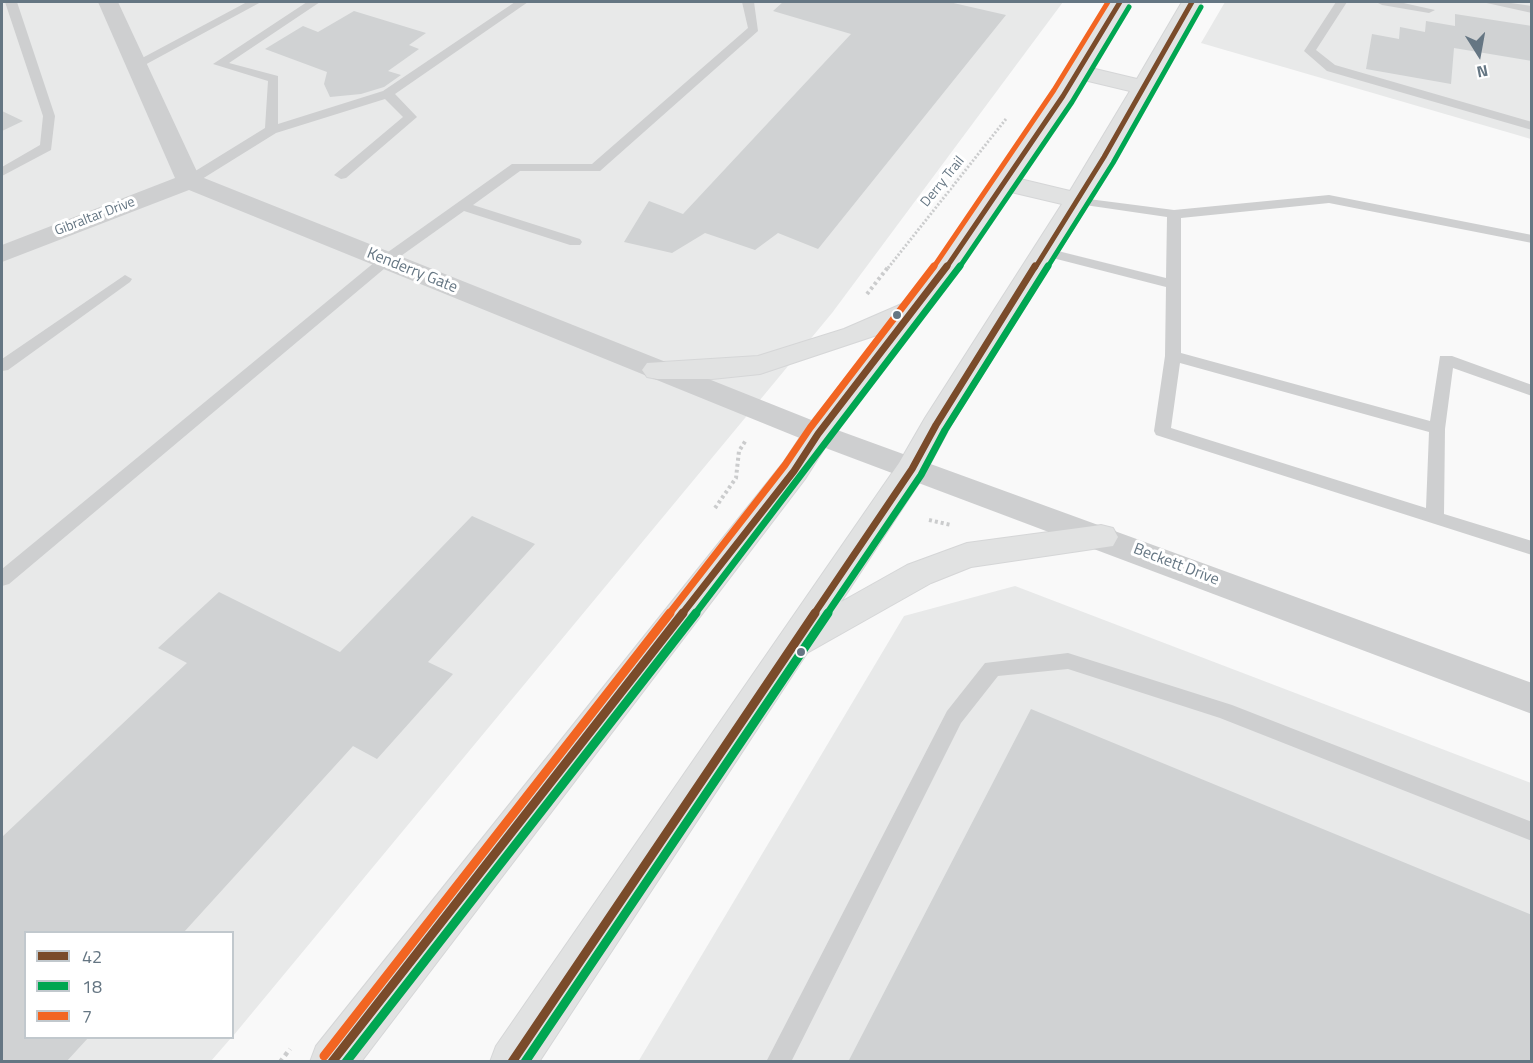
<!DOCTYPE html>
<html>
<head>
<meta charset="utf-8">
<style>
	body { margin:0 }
	#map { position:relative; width:1533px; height:1063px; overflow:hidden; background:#f9f9f9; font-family:"Titillium Web",sans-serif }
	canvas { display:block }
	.frame { position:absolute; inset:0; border:3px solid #657683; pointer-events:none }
	.legend { position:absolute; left:24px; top:931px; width:210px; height:108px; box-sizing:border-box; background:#fff; border:2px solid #c1c8cd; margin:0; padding:8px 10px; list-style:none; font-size:18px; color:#657683 }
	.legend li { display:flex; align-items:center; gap:12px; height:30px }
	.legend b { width:30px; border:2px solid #c1c8cd }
	.north { position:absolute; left:1449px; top:24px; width:60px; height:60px; -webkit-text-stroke:4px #fff; paint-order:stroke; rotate:169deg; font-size:16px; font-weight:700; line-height:24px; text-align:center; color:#657683 }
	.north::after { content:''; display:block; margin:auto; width:21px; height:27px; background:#657683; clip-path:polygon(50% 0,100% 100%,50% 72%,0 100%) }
</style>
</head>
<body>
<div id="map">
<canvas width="1533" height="1063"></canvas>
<div class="frame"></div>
<ul class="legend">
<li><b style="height:8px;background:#7a4b2a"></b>42</li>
<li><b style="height:8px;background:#00a651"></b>18</li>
<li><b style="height:8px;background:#f26522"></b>7</li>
</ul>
<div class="north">N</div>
</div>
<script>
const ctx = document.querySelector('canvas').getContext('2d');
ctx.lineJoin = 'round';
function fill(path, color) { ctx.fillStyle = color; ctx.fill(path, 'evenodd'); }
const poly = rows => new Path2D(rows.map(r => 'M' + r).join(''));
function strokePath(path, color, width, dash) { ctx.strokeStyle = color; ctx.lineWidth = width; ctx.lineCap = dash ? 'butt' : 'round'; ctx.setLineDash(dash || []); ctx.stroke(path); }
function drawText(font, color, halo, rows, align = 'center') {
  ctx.font = font + ' "Titillium Web",sans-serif'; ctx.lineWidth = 6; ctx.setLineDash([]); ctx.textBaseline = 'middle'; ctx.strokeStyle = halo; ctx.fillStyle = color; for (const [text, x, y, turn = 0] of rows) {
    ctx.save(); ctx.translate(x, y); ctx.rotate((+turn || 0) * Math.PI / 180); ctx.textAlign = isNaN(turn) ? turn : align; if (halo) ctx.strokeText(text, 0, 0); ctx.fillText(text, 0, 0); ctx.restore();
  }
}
const built = poly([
	[2,2,1063,2,832,313,233,1036,232,932,26,932,26,1038,231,1038,211,1061,2,1062],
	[1225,2,1531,2,1531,139,1201,43],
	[1015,586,1531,783,1531,1061,638,1062,904,616]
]);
const building = poly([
	[783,2,949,2,1006,15,818,249,778,233,755,250,705,233,672,253,624,242,649,201,683,214,851,34,773,11],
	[354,11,426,33,409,45,419,49,388,71,401,75,384,87,361,94,330,97,324,84,327,72,265,49,303,26,318,32],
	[1455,14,1532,26,1532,61,1454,48,1451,84,1366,69,1372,34,1399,39,1400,27,1425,32,1426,21,1455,26],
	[2,111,23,121,2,131],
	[472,516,535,544,428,662,453,674,377,759,353,746,184,932,26,932,26,1038,88,1038,66,1062,2,1062,2,837,187,663,158,648,219,592,340,652],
	[1031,709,1532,915,1532,1062,848,1062]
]);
const pathFar2 = poly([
	[888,268,1006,119]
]);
const pathFar1 = poly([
	[867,294,889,266],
	[715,508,736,478,739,451,746,440],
	[929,520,951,525]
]);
const path = poly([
	[280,1062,290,1049]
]);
const lane = poly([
	[5,2,17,2,55,116,51,150,2,176,2,167,40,145,43,116,5,2],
	[247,2,261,2,141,67,131,64,247,2],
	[307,2,320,2,229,63,278,76,278,124,383,91,515,2,528,2,395,94,417,117,346,178,341,179,334,175,403,117,385,99,276,133,194,184,184,184,184,178,265,128,268,81,213,64,307,2],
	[742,2,754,2,758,31,600,171,520,171,473,205,580,239,582,242,580,245,570,245,464,211,391,263,9,584,2,586,2,569,381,257,512,164,592,164,748,28,742,2],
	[1336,2,1347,2,1316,50,1335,65,1532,122,1532,130,1327,71,1304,51,1336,2],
	[1376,2,1399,2,1435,10,1429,13,1382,5,1376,2],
	[1482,2,1504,2,1532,6,1532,13,1482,2],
	[1329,195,1532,235,1532,243,1329,203,1181,218,1181,353,1430,421,1440,356,1452,356,1532,385,1532,396,1453,368,1445,429,1444,514,1532,541,1532,555,1156,435,1154,431,1165,356,1166,287,1041,255,1039,252,1046,248,1166,278,1167,217,1078,204,1071,200,1073,197,1174,210,1329,195],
	[1180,363,1429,432,1426,508,1171,428,1180,363],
	[125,275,132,279,130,282,8,370,2,371,2,359,125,275],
	[1068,653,1232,705,1532,822,1532,841,1220,718,1068,669,998,676,961,723,791,1062,766,1062,947,711,985,663,1068,653]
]);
const street = poly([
	[98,2,118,2,199,176,829,427,1532,683,1532,714,807,441,189,190,2,262,2,245,175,178,98,2]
]);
const secondary = poly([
	[1110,2,1130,2,1091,68,1137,79,1182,2,1202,2,1091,200,951,425,923,477,841,602,907,565,967,543,1101,525,1113,528,1118,537,1113,546,971,567,931,583,807,653,539,1062,490,1062,496,1046,899,463,925,418,1062,204,1011,192,962,265,829,441,805,479,361,1062,310,1062,316,1046,783,463,807,427,880,334,760,374,712,379,657,379,647,377,642,370,647,363,758,356,844,329,904,303,943,254,1052,96,1110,2],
	[1084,80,1130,91,1070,191,1020,179,1084,80]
]);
const bus1Far2 = poly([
	[946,268,1063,96,1120,2],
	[1035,268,1104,157,1192,2]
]);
const bus1Far1 = poly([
	[682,614,794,471,818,434,947,266],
	[814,614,912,469,936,425,1035,266]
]);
const bus1 = poly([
	[332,1062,683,613],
	[512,1062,815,613]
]);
const bus2Far2 = poly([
	[959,268,1072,102,1129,7],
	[1047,268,1113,163,1201,7]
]);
const bus2Far1 = poly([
	[695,614,960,266],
	[827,614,921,475,945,430,1048,266]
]);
const bus2 = poly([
	[346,1062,696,613],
	[525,1062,828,613]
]);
const bus3Far2 = poly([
	[933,268,1054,90,1108,2]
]);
const bus3Far1 = poly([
	[669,614,785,465,810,428,934,266]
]);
const bus3 = poly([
	[324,1056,670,613]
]);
const markers = [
	[897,315,5,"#657683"],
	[801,652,5,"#657683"]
];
const farStreetnames = [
	["Derry Trail",943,182,-51],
	["Gibraltar Drive",95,217,-21]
];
const streetNames = [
	["Kenderry Gate",412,271,22],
	["Beckett Drive",1176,565,21]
];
fill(built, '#e8e9e9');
fill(building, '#d0d2d3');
strokePath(secondary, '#d5d6d7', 2);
strokePath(pathFar2, '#cbcccd', 3, [2, 2]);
strokePath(pathFar1, '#cbcccd', 4, [3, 3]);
strokePath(path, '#cbcccd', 4.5, [4, 4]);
fill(lane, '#cecfd0');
fill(street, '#cecfd0');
fill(secondary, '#e1e2e2');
strokePath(bus1Far2, '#7a4b2a', 5);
strokePath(bus1Far1, '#7a4b2a', 7);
strokePath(bus1, '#7a4b2a', 9);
strokePath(bus2Far2, '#00a651', 5);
strokePath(bus2Far1, '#00a651', 7);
strokePath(bus2, '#00a651', 9);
strokePath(bus3Far2, '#f26522', 5);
strokePath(bus3Far1, '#f26522', 7);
strokePath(bus3, '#f26522', 9);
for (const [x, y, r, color] of markers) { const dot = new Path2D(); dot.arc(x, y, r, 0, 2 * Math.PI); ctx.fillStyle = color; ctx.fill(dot); strokePath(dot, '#fff', 2); }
drawText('14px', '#657683', '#fff', farStreetnames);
drawText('16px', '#657683', '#fff', streetNames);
</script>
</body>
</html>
